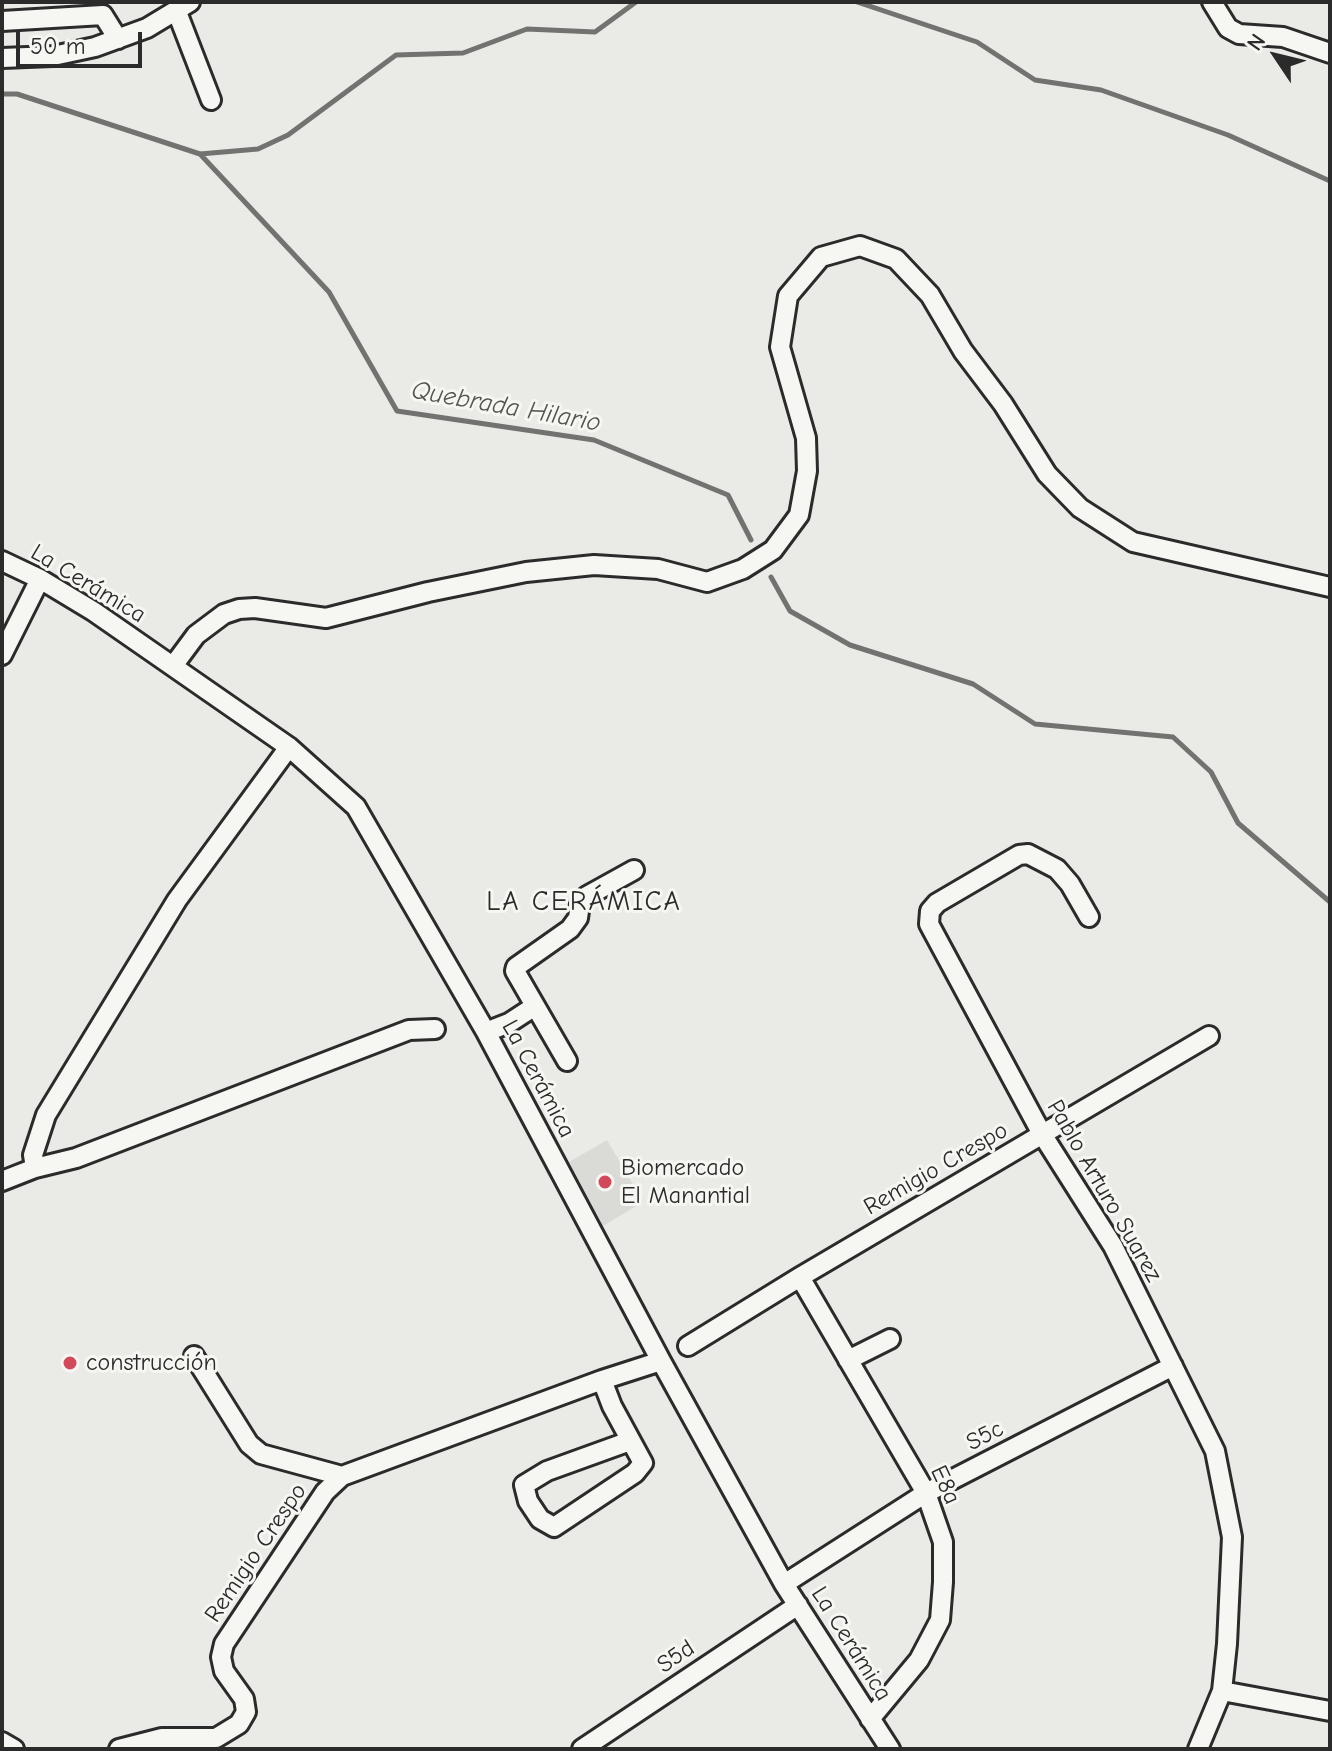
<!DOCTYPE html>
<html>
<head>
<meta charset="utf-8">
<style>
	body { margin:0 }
	#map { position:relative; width:1332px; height:1751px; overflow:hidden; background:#eaeae6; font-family:"Comic Neue",sans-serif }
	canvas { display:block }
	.frame { position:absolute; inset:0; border:4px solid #2b2b2b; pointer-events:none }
	.north { position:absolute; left:1236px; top:16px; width:80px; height:80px; -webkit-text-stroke:6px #f6f6f2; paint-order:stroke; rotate:305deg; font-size:22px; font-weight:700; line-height:32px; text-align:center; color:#2b2b2b }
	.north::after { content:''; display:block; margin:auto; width:28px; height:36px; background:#2b2b2b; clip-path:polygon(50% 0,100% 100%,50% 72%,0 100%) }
	.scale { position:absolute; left:16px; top:32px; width:126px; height:36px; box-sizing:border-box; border:4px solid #2b2b2b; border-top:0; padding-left:10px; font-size:24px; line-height:28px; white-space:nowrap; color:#2b2b2b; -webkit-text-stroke:6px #f6f6f2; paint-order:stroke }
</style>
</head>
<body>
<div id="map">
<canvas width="1332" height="1751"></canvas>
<div class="frame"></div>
<div class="north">N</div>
<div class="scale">50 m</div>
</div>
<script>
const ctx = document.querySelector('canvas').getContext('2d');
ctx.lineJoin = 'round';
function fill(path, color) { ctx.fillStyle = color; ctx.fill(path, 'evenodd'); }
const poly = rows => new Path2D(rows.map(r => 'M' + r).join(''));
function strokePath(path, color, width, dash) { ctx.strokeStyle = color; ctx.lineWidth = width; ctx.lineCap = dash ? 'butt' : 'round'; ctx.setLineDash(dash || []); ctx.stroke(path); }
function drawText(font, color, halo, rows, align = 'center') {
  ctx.font = font + ' "Comic Neue",sans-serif'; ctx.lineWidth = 6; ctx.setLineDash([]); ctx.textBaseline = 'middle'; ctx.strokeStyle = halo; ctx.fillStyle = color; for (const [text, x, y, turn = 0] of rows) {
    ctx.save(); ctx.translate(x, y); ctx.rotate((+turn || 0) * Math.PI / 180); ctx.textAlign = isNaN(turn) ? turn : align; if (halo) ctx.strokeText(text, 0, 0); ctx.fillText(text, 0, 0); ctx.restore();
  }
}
const built = poly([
	[607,1140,643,1202,603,1226,569,1162]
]);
const stream = poly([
	[857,2,977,42,1035,80,1101,90,1228,135,1330,181],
	[2,94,17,94,200,154,258,149,288,135,396,55,463,53,527,29,595,32,636,2],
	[200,154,329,292,397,411,594,440,728,495,751,540],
	[771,577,790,611,850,645,973,684,1035,724,1173,737,1211,772,1238,823,1330,902]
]);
const minor = poly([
	[1212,2,1228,28,1239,34,1283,37,1330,53],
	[177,12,211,100],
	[2,21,103,15,118,39],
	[2,58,53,56,95,47,147,28,190,2],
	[2,561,40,579,93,611,289,747,356,807,486,1032,661,1361,784,1584,890,1749],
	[2,655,40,579],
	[173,666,196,635,224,614,239,609,255,608,326,618,428,592,526,572,594,565,658,569,707,582,743,569,773,550,799,515,807,471,806,438,780,347,788,296,821,257,860,246,896,259,930,295,963,351,1003,404,1047,474,1080,508,1133,542,1330,587],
	[1089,917,1070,884,1057,869,1028,854,1019,855,937,903,930,911,929,924,1042,1134,1113,1246,1215,1451,1232,1537,1227,1644,1222,1691,1198,1749],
	[486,1032,509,1023,535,1006],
	[567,1061,515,971,516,967,570,929,578,918,580,904,587,896,634,870],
	[35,1168,33,1155,46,1115,177,900,289,747],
	[2,1181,35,1168,76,1158,409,1030,435,1029],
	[800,1277,926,1493,943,1542,943,1582,940,1620,919,1660,870,1719],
	[688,1346,800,1277,1209,1036],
	[194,1356,249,1444,261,1454,342,1476],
	[848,1360,890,1339],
	[602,1380,612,1406,643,1463,635,1473,554,1527,540,1519,528,1501,524,1485,547,1471,630,1441],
	[784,1584,926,1493,1173,1366],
	[1222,1691,1330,1711],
	[2,1742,14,1749],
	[119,1749,162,1738,216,1738,239,1724,246,1712,244,1699,224,1671,221,1657,224,1644,325,1492,342,1476,602,1380,661,1361],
	[582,1749,798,1605]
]);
const markers = [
	[605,1182,8,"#d1495b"],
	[70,1363,8,"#d1495b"]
];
const streetNames = [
	["La Cerámica",88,584,31],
	["La Cerámica",538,1079,62],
	["Remigio Crespo",936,1169,-30],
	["Pablo Arturo Suarez",1104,1191,60],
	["S5c",985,1436,-27],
	["E8a",945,1485,65],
	["Remigio Crespo",256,1553,-56],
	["La Cerámica",851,1644,58],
	["S5d",676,1657,-34]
];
const poiNames = [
	["Biomercado",621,1168],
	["El Manantial",621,1196],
	["construcción",86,1363]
];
const waterNames = [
	["Quebrada Hilario",506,407,10]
];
const quarterNames = [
	["LA CERÁMICA",584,902]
];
fill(built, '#dadad6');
strokePath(stream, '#727270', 5);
strokePath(minor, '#2b2b2b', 24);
strokePath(minor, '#f6f6f2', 18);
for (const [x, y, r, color] of markers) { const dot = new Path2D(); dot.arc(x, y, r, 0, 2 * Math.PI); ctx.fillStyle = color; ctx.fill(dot); strokePath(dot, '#f6f6f2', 3); }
drawText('24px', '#2b2b2b', '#f6f6f2', streetNames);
drawText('24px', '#2b2b2b', '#f6f6f2', poiNames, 'left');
drawText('italic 26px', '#545453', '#f6f6f2', waterNames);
ctx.letterSpacing = '2px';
drawText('28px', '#2b2b2b', '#f6f6f2', quarterNames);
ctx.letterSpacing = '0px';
</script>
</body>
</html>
